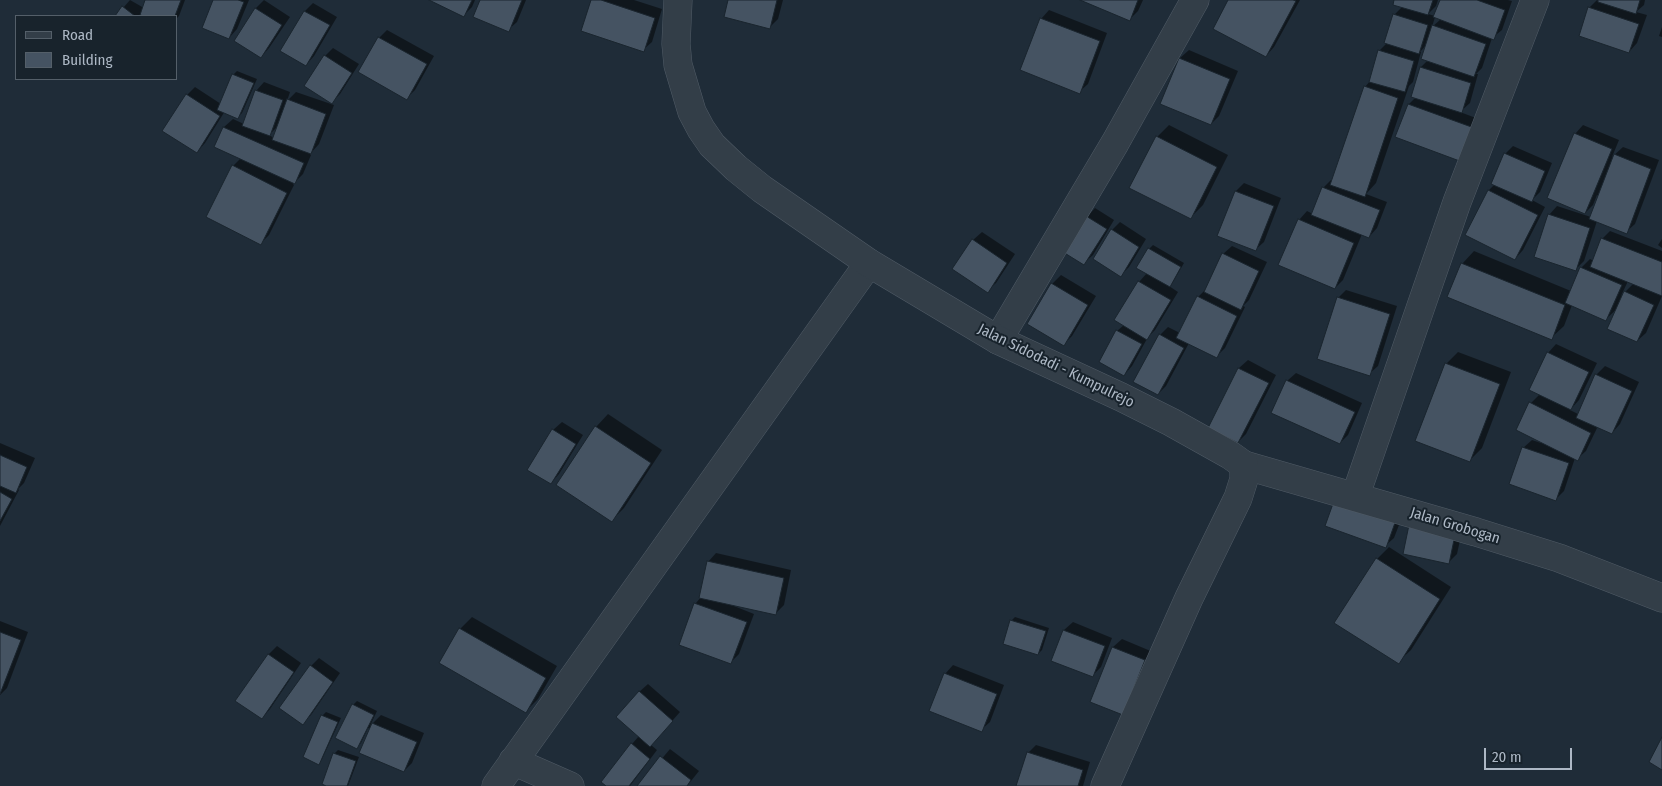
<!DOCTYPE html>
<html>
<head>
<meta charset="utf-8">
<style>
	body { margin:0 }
	#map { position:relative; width:1662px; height:786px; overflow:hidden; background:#1f2c38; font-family:"Fira Sans Condensed",sans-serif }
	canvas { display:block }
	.legend { position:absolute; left:15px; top:15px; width:162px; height:65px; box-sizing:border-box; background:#18232c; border:1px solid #545f69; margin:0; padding:6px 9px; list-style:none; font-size:15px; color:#adb8c5 }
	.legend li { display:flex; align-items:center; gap:10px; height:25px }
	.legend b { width:25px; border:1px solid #545f69 }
	.scale { position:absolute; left:1484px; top:748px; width:88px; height:22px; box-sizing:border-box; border:2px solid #adb8c5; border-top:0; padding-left:6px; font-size:15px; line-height:18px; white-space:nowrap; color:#adb8c5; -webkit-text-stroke:4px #18232c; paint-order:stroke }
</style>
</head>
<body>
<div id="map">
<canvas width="1662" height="786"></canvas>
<ul class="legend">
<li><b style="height:6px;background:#333e48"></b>Road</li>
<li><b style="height:14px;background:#455362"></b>Building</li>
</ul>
<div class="scale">20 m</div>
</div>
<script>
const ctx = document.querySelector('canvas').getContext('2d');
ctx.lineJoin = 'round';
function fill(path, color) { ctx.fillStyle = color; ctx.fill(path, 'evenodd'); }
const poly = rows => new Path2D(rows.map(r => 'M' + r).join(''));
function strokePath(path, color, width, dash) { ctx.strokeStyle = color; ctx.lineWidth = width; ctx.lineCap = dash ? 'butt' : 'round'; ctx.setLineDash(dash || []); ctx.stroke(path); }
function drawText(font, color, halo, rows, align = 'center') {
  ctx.font = font + ' "Fira Sans Condensed",sans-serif'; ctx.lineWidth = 4; ctx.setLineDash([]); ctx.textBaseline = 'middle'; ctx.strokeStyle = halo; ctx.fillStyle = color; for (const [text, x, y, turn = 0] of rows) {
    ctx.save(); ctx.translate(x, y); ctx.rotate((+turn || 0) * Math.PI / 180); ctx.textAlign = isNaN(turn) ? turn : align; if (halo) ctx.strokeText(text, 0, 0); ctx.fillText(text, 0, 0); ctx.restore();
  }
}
const shadow = poly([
	[130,0,144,8,147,0,185,0,179,16,176,19,176,16,116,16],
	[214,0,249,0,237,29,229,38],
	[264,0,290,17,269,48,261,57,236,40,256,8],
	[430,0,475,0,472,7,464,15],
	[481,0,526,0,517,22,508,30],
	[592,0,634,0,662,9,652,42,643,50],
	[729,0,783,0,778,19,770,27],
	[1083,0,1143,0,1138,11,1130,19],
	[1230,0,1300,0,1274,47,1266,56],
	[1395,0,1438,0,1436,6,1428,14,1435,16,1441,0,1508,0,1512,1,1502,30,1492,38,1482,68,1476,74,1478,74,1470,103,1460,112,1484,121,1473,153,1409,104,1416,97,1421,67,1428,60,1427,44,1420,52,1421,52,1413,82,1409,86,1376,183,1366,194,1387,202,1377,228,1369,237,1362,234,1343,280,1335,288,1299,220,1307,211,1313,214,1323,188,1331,180,1333,181,1365,87,1370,81,1379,51,1387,43,1394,15,1403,6],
	[1435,17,1441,19,1432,27],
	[1597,0,1645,0,1644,5,1636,12,1647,15,1637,43,1629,52,1589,8],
	[313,3,337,17,314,56,306,65,282,51,305,11],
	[1049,10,1107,33,1088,84,1079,92,1041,19],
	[1662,27,1662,37,1659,36],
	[387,30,434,56,415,90,407,98,379,38],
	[333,48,359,64,340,94,332,102,325,56],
	[1189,50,1238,71,1219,116,1211,124,1161,103,1180,58],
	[237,71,257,79,242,113,238,117,225,111,205,143,197,152,187,95,195,87,221,104,233,75],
	[264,82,290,92,287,101,296,92,334,105,319,144,310,154,311,155,303,174,293,184,294,185,269,235,260,244,233,166,241,158,215,147,224,127,233,119,244,124,256,91],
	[279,125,274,138,269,135],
	[1169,125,1228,155,1203,205,1191,217,1157,137],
	[1583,125,1619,140,1612,157,1623,147,1659,160,1635,224,1626,232,1597,221,1584,261,1576,269,1549,215,1557,206,1591,217,1599,196,1597,195,1593,205,1585,213,1575,134],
	[1513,146,1552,163,1540,192,1532,200,1545,207,1523,250,1515,259,1489,190,1494,185,1505,154],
	[1244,183,1281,198,1264,242,1255,250,1236,191],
	[1095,208,1114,220,1093,255,1084,263,1087,217],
	[1120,222,1146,239,1129,267,1121,275,1112,230],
	[1610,231,1662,251,1662,296,1646,333,1637,341,1618,308,1606,319,1572,305,1564,326,1551,338,1462,264,1474,251,1571,291,1582,267,1590,259,1594,261,1602,239],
	[1628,281,1634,283,1621,296],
	[982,232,1015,254,996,283,987,291,954,268,973,240],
	[1662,239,1662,248,1658,245],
	[1153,245,1184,263,1173,282,1169,286,1178,292,1155,330,1148,337,1132,366,1124,375,1117,331,1124,325,1116,320,1139,282,1147,273,1149,249],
	[1232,246,1267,262,1249,300,1243,306,1245,307,1225,348,1217,356,1189,343,1166,386,1158,394,1160,335,1168,327,1180,333,1198,297,1207,288,1223,254],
	[1061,275,1096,296,1072,336,1064,344,1029,324,1052,284],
	[1346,290,1397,306,1378,366,1369,374,1338,298],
	[1556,344,1597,363,1579,400,1570,410,1578,414,1596,375,1605,366,1639,382,1620,424,1612,433,1598,426,1586,451,1577,459,1575,458,1564,491,1556,499,1523,448,1532,440,1541,443,1541,441,1517,429,1531,403,1540,394,1548,353],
	[1458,352,1511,372,1482,448,1469,461,1446,364],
	[1248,360,1276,375,1246,434,1238,442,1210,427,1239,368],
	[1296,373,1362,403,1348,435,1340,443,1287,381],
	[608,414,662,450,624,508,612,520,558,484,596,427],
	[562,422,583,435,559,474,551,483,553,430],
	[0,443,35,458,24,483,18,489,19,490,0,526],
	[1336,499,1404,512,1394,538,1385,546],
	[1411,521,1464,522,1457,554,1449,562],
	[1389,547,1451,587,1411,650,1398,662,1377,559],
	[716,553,791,570,784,605,775,614,734,605,734,606,754,614,739,654,730,663,680,644,696,603,701,597,708,562],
	[472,617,557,666,538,699,526,711,460,629],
	[1015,617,1049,628,1042,650,1038,654,1011,621],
	[0,621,28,632,7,688,0,695],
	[1073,622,1112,638,1101,667,1092,676,1064,630],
	[1122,639,1153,652,1131,705,1092,701,1113,647],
	[277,646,301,663,270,709,262,718,237,701,269,654],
	[319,658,340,673,311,715,302,723,311,666],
	[953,665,1004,685,990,722,981,730,945,674],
	[648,684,680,712,651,745,657,750,630,786,608,786,632,744,639,736,639,692],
	[357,701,377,711,370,726,381,715,424,733,412,763,404,771,370,729,368,728,361,743,357,747,353,705],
	[326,712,341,718,322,759,318,763,322,716],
	[1036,745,1090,762,1083,786,1017,786,1028,753],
	[670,749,699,771,687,786,639,786],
	[338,750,359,757,348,786,330,786,334,754]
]);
const building = poly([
	[145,0,181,0,175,16,144,16,140,15,145,0],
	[213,0,238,0,244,2,229,39,202,28,213,0],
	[429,0,472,0,464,17,429,0],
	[480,0,522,0,509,32,473,17,480,0],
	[591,0,601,0,655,18,644,52,581,31,591,0],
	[728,0,777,0,770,29,724,17,728,0],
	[1080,0,1138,0,1130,21,1080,0],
	[1228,0,1293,0,1296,1,1266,57,1213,29,1228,0],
	[1394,0,1433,0,1428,15,1393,5,1394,0],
	[1440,0,1477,0,1505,10,1494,40,1433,17,1440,0],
	[1598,0,1640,0,1636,14,1598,2,1598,0],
	[122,6,135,16,115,16,122,6],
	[1588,7,1639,24,1629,53,1579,36,1588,7],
	[255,8,282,25,261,58,234,41,255,8],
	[304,11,330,25,306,66,280,51,304,11],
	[1393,14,1428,25,1419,54,1384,43,1393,14],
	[1040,18,1100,41,1080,94,1020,70,1040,18],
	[1432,25,1486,44,1474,77,1421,59,1432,25],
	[378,37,427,64,407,100,358,72,378,37],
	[1378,50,1414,61,1405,92,1369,82,1378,50],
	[324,55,352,73,332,104,304,86,324,55],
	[1179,58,1230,79,1211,125,1160,104,1179,58],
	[1420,67,1471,83,1462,113,1411,97,1420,67],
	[232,74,254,83,238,119,217,110,232,74],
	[1364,86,1398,98,1365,197,1330,185,1364,86],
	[255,90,283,100,270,136,242,126,255,90],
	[186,94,220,116,197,153,162,131,186,94],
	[287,99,326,114,311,154,272,140,287,99],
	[1408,104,1477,129,1465,163,1395,137,1408,104],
	[223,127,304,163,295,184,214,147,223,127],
	[1574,133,1612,149,1585,214,1547,198,1574,133],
	[1156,136,1217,167,1191,219,1129,188,1156,136],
	[1504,153,1545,171,1532,202,1491,184,1504,153],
	[1614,154,1651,169,1627,234,1589,219,1614,154],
	[232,165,287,193,261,245,206,217,232,165],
	[1322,187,1380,210,1369,238,1311,215,1322,187],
	[1488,190,1538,215,1515,260,1465,235,1488,190],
	[1235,191,1274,206,1256,251,1217,236,1235,191],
	[1548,214,1590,228,1576,271,1534,257,1548,214],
	[1086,216,1107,229,1084,265,1063,252,1086,216],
	[1298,219,1354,243,1335,289,1278,265,1298,219],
	[1111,229,1139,247,1121,277,1093,259,1111,229],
	[1601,238,1662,262,1662,296,1590,267,1601,238],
	[972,239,1007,263,988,293,952,269,972,239],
	[1148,248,1181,267,1170,287,1136,268,1148,248],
	[1222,253,1259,271,1241,310,1204,292,1222,253],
	[1461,263,1565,305,1552,340,1447,297,1461,263],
	[1580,267,1622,285,1606,321,1565,303,1580,267],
	[1138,281,1171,300,1147,340,1114,320,1138,281],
	[1051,283,1088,305,1064,346,1027,324,1051,283],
	[1624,291,1654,305,1637,342,1607,329,1624,291],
	[1197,296,1237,316,1217,358,1176,338,1197,296],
	[1337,297,1390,314,1370,376,1317,359,1337,297],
	[1116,330,1142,344,1124,376,1099,362,1116,330],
	[1159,334,1184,348,1158,395,1133,382,1159,334],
	[1547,352,1589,372,1571,410,1529,390,1547,352],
	[1445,363,1500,384,1470,462,1415,441,1445,363],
	[1238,368,1269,383,1238,443,1208,428,1238,368],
	[1595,374,1632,391,1612,434,1576,418,1595,374],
	[1286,380,1355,412,1340,444,1271,413,1286,380],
	[1529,402,1591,433,1578,461,1516,430,1529,402],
	[595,426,651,463,612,522,556,485,595,426],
	[552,429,576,444,551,484,527,470,552,429],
	[1522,447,1569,463,1556,501,1509,484,1522,447],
	[0,455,27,467,16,493,0,486,0,455],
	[0,492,12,499,0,521,0,492],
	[1335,498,1396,520,1386,548,1325,526,1335,498],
	[1410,520,1456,530,1449,564,1403,554,1410,520],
	[1376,558,1440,599,1399,664,1334,623,1376,558],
	[707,561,784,578,776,615,699,598,707,561],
	[694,603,747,622,731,664,679,645,694,603],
	[1010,620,1046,631,1038,655,1003,644,1010,620],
	[459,628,546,678,526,713,439,663,459,628],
	[1063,630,1105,646,1093,677,1051,661,1063,630],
	[0,632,21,640,0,694,0,632],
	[1112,647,1145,660,1123,715,1090,702,1112,647],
	[268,654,294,672,262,719,235,701,268,654],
	[310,665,333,682,303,725,279,708,310,665],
	[944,673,997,694,982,732,929,711,944,673],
	[639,691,673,721,650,747,616,717,639,691],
	[352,704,374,715,357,749,335,738,352,704],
	[321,715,338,722,319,765,303,757,321,715],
	[372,723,417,742,404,772,359,753,372,723],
	[1662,737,1662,770,1649,762,1662,737],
	[631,743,650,759,629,786,606,786,601,782,631,743],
	[1027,752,1083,770,1078,786,1016,786,1027,752],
	[333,753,356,761,347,786,326,786,322,784,333,753],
	[660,756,691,780,687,786,637,786,660,756]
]);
const minor = poly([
	[998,340,1115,143,1195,0],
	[1244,465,1476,532,1559,558,1662,598],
	[1355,497,1457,202,1535,0],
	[513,761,570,786],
	[496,786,869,263]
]);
const tertiary = poly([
	[678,0,676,44,678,65,692,112,701,129,712,145,736,168,762,189,869,263,998,340,1121,397,1171,422,1230,455,1244,465,1244,479,1238,498,1189,598,1105,786]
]);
const streetNames = [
	["Jalan Sidodadi - Kumpulrejo",1056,366,26],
	["Jalan Grobogan",1455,526,17]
];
fill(shadow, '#0007');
fill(building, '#455362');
strokePath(building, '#1a252e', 1);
strokePath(minor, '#505b66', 29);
strokePath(tertiary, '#505b66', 29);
strokePath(minor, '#333e48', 28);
strokePath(tertiary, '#333e48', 28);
drawText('15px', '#adb8c5', '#18232c', streetNames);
</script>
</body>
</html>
